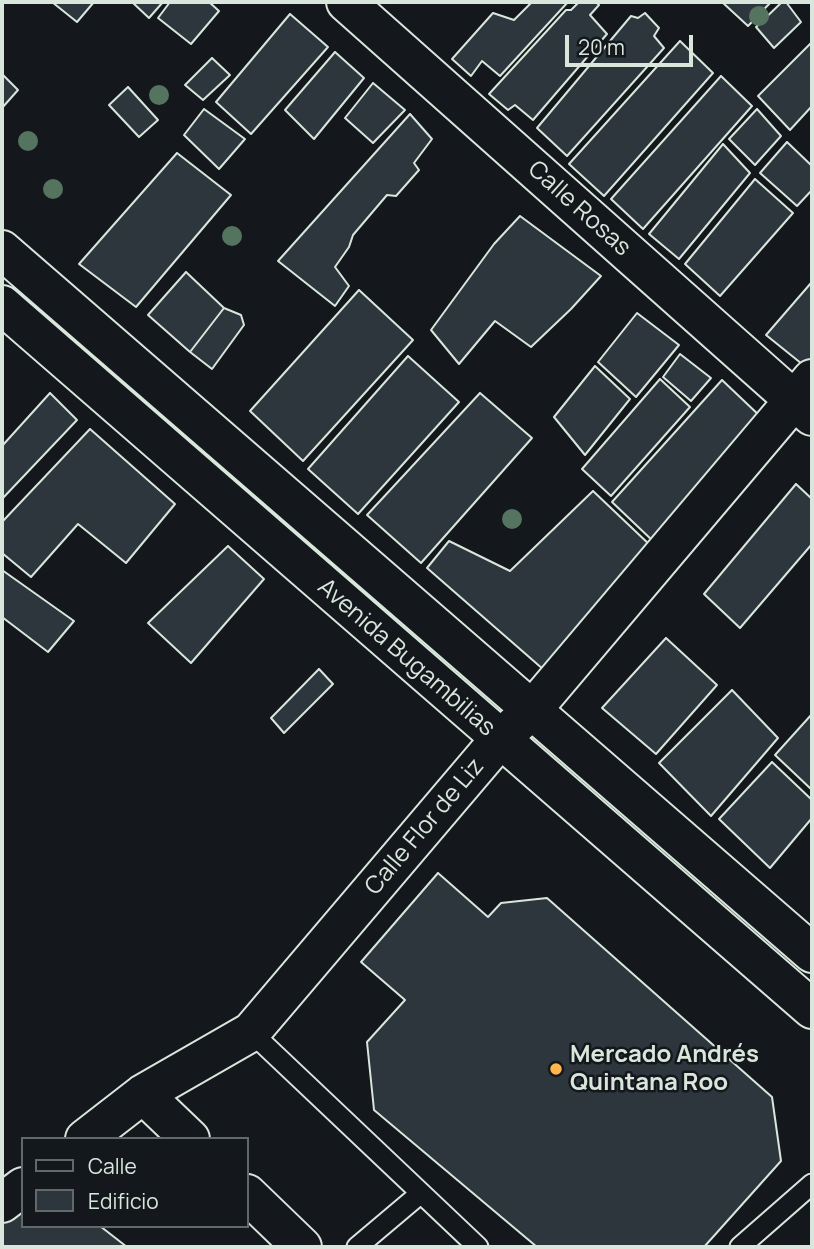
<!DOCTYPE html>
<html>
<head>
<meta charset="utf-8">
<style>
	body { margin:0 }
	#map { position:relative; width:814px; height:1249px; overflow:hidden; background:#14181c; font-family:Manrope,sans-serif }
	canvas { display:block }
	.frame { position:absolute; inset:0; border:4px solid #d8e6dc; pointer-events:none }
	.legend { position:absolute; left:21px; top:1137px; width:228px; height:91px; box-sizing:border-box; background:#14181c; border:2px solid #626a69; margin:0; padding:9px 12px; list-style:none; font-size:21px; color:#d8e6dc }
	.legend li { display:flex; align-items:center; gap:14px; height:35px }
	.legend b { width:35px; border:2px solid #626a69 }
	.scale { position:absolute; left:565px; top:35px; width:128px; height:32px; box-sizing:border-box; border:4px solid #d8e6dc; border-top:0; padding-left:9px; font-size:21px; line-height:24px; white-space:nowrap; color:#d8e6dc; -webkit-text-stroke:5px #14181c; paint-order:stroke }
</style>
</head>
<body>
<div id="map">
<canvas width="814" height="1249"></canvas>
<div class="frame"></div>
<ul class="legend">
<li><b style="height:9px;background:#14181c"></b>Calle</li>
<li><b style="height:19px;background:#2c363c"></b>Edificio</li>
</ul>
<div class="scale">20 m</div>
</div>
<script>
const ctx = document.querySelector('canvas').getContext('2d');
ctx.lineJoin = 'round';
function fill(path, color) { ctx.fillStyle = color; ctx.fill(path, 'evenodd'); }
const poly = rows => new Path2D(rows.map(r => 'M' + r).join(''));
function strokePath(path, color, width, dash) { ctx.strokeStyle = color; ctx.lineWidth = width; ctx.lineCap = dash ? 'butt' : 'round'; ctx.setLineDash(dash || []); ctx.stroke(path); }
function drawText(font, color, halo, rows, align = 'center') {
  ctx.font = font + ' Manrope,sans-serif'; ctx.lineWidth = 5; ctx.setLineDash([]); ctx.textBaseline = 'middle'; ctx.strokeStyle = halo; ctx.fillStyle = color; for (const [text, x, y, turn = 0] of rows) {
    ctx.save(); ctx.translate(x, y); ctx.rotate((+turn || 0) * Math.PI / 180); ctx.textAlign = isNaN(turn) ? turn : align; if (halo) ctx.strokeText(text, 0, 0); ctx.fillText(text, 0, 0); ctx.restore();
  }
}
const building = poly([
	[52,2,94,2,77,22,52,2],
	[132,2,163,2,149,18,132,2],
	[170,2,209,2,219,11,191,44,158,18,170,2],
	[532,2,568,2,500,76,482,61,471,76,452,59,493,13,514,20,532,2],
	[579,2,596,2,599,5,590,15,607,34,533,120,515,105,508,110,489,94,566,10,571,10,579,2],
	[722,2,771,2,748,26,722,2],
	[782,2,786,2,801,22,774,48,756,27,782,2],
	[645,13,659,28,654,36,664,48,567,156,537,128,631,16,638,18,645,13],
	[290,14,328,47,251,134,216,102,290,14],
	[680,41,713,73,604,196,569,164,680,41],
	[812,42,812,106,790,130,758,96,812,42],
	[335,52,364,78,314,139,285,110,335,52],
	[212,58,230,75,203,100,185,85,212,58],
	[2,74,18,90,2,108,2,74],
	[721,76,752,106,643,229,611,199,721,76],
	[373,83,405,110,373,143,345,118,373,83],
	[128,87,158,120,139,137,109,105,128,87],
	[204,109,245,139,219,169,184,135,204,109],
	[757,109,781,136,755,165,729,139,757,109],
	[410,114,432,139,414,163,419,170,396,196,387,195,353,235,349,247,335,267,349,286,335,306,278,261,410,114],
	[787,142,812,166,812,190,797,206,760,173,787,142],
	[723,144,750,173,679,259,649,234,723,144],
	[177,153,231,195,136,307,79,264,177,153],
	[755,179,793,213,720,296,685,264,755,179],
	[520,216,601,276,571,309,531,347,495,321,459,364,431,330,494,244,520,216],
	[186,272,224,308,190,352,148,315,186,272],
	[811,283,812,361,807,368,766,335,811,283],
	[359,290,413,340,303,461,250,411,359,290],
	[224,308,241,315,244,325,212,369,190,352,224,308],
	[637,313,679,345,636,397,598,362,637,313],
	[680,354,711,378,691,401,663,377,680,354],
	[408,356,459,402,358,514,308,469,408,356],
	[595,366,630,399,585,455,554,417,595,366],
	[660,379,690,407,611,496,582,469,660,379],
	[722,380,762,418,654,542,612,502,722,380],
	[50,393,77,420,2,499,2,446,50,393],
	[480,393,532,438,421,563,367,515,480,393],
	[90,429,175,504,126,563,78,524,31,577,2,553,2,522,90,429],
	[796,484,812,499,812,544,740,628,704,594,796,484],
	[593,491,651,546,544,670,427,568,449,541,510,571,593,491],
	[228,546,264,579,191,663,148,623,228,546],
	[2,570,74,621,48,652,2,617,2,570],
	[666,638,717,685,656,754,602,708,666,638],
	[319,669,333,684,284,733,271,718,319,669],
	[732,690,778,738,711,816,659,763,732,690],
	[812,714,812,790,775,755,812,714],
	[772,762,812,800,812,818,770,868,719,819,772,762],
	[438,873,488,917,501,903,547,898,772,1097,781,1161,704,1247,537,1247,374,1110,367,1042,405,1000,361,962,438,873],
	[23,1193,23,1226,100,1226,127,1247,2,1247,2,1210,23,1193]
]);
const lane = poly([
	[251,1032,478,1247],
	[357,1247,421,1193],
	[740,1247,812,1184]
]);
const street = poly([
	[346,2,812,416],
	[143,1094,190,1139],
	[85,1139,143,1094,251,1032,500,739,532,710,812,379],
	[247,1194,302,1247],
	[2,1203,23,1187]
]);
const secondary = poly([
	[2,250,812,953],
	[2,305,812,1009]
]);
const trees = [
	[759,16],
	[159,95],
	[28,141],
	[53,189],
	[232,236],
	[512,519]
];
const markers = [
	[556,1069,7,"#ffb74d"]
];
const streetNames = [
	["Calle Rosas",579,209,42],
	["Avenida Bugambilias",406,658,41],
	["Calle Flor de Liz",425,827,-50]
];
const poiNames = [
	["Mercado Andrés",570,1055],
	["Quintana Roo",570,1083]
];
fill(building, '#2c363c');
strokePath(building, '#d8e6dc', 2);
strokePath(lane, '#d8e6dc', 23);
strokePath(street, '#d8e6dc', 42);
strokePath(secondary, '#d8e6dc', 42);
strokePath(lane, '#14181c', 19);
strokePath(street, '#14181c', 38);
strokePath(secondary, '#14181c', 38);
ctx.fillStyle = '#55745f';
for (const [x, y] of trees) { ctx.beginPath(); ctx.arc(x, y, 10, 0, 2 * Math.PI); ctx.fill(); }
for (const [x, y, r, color] of markers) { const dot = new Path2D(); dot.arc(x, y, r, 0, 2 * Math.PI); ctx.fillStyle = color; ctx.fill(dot); strokePath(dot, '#14181c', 2.5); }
drawText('24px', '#d8e6dc', '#14181c', streetNames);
drawText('bold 24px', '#d8e6dc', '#14181c', poiNames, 'left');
</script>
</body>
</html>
